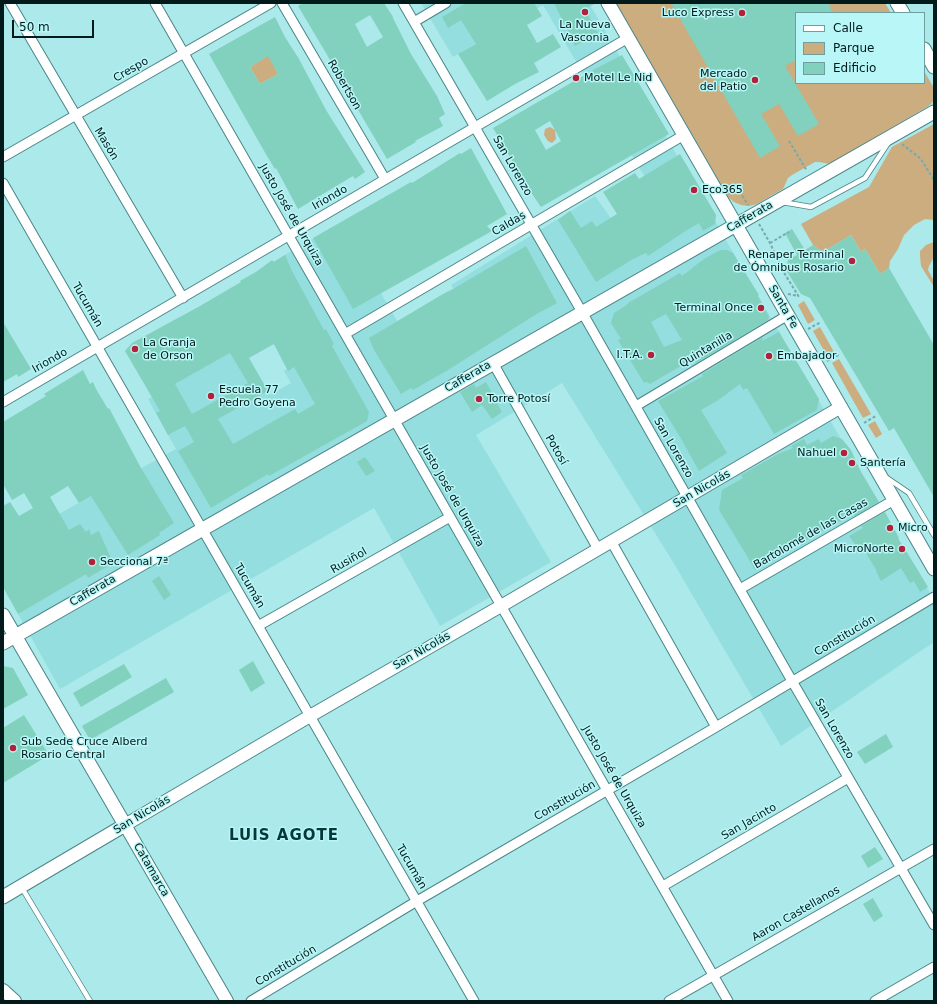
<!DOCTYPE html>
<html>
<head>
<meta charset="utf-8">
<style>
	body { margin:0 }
	#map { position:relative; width:937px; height:1004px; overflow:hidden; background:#abe9ea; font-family:"DejaVu Sans",sans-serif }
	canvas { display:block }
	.frame { position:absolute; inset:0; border:4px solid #021a1a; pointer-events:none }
	.legend { position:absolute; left:795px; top:12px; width:130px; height:72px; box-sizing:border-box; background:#b8f6f7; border:1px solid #6f9e9f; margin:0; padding:5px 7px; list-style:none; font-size:12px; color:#021a1a }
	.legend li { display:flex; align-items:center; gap:8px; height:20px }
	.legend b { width:20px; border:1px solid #6f9e9f }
	.scale { position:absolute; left:12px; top:20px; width:82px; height:18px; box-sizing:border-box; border:2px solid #021a1a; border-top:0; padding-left:5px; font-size:12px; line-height:14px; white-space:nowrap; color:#021a1a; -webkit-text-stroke:3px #b8f6f7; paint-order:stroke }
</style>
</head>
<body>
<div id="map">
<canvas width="937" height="1004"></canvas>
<div class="frame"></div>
<ul class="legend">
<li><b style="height:5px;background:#fff"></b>Calle</li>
<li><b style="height:11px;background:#cbad80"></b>Parque</li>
<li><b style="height:11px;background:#81d1be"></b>Edificio</li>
</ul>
<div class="scale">50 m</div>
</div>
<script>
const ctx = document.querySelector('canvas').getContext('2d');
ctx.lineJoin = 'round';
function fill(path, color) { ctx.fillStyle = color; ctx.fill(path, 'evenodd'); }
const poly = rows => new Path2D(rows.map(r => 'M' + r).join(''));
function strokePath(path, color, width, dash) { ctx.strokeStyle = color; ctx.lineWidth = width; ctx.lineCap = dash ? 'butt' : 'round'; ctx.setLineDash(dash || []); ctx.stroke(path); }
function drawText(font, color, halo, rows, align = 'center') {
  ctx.font = font + ' "DejaVu Sans",sans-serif'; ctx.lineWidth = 3; ctx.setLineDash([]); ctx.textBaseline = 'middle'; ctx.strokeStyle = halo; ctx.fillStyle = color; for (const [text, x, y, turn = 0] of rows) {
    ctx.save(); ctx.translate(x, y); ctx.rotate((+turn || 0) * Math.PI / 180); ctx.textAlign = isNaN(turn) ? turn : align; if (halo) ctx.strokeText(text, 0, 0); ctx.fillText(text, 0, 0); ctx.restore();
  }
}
const built = poly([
	[421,3,589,3,934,600,934,642,781,746,673,562,562,383,476,435,551,562,440,626,374,508,60,689,3,587,3,545,176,449,148,399,242,346,270,395,291,383,284,371,287,369,240,281,340,223,403,331,466,311,451,285,595,196,618,228,661,203,612,123,543,5,453,57]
]);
const green = poly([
	[616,3,885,3,891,13,796,13,796,83,924,83,924,71,934,88,934,100,931,104,927,107,830,164,819,162,815,162,792,175,788,178,783,189,757,204,749,206,741,205,734,202,728,197],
	[268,55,278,74,260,84,250,67,263,59,263,58],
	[934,124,934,220,925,219,914,225,904,235,898,249,890,261,889,268,880,274,865,249,861,252,851,235,823,252,813,245,801,224,869,187,892,147],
	[550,127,555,130,556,139,552,143,548,141,544,135,545,129],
	[934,242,934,257,929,266,928,270,934,281,934,287,921,266,920,256,920,251,926,245],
	[804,301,815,320,808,324,798,305],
	[820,327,834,352,827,356,813,331],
	[839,359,871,414,863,418,832,363],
	[875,421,882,434,876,438,868,425]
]);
const building = poly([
	[303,3,384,3,393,17,393,18,411,54,437,96,445,114,439,118,443,126,415,141,416,142,387,159,354,103,355,102,298,6],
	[370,15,383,37,367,47,355,24],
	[466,3,534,3,542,16,527,25,537,43,553,34,561,47,534,63,539,72,515,84,487,101,458,54,476,44,461,20,448,28,442,17],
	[554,3,596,3,585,9,594,26,598,33,575,46],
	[671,3,829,3,832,13,796,13,796,60,785,66,819,124,798,136,779,104,761,114,780,146,760,158],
	[275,17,285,37,299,59,326,110,365,172,355,179,353,176,298,209,276,168,275,169,267,156,209,54],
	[268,56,278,74,260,84,250,67],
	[622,55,669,134,541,207,530,191,493,128,595,69],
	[550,121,561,141,546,150,535,130],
	[471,148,507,214,487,226,492,231,353,309,313,238,411,182,412,183,460,153,461,154],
	[680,154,716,215,715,224,703,231,699,223,684,232,648,256,646,253,633,259,596,282,558,220,570,211,581,228,592,221,596,227,617,214,603,192,635,173,639,179],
	[792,229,805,250,813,245,823,252,851,235,861,252,865,249,880,274,889,268,934,345,934,497,894,428,889,431,810,298,801,294,786,270,788,260,797,255,785,233],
	[526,246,557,303,535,315,448,370,413,390,411,388,401,394,374,350,369,338,443,294,453,289],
	[720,250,727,250,733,253,759,295,758,296,769,317,768,320,696,363,693,359,650,384,647,382,644,383,618,340,621,339,611,323,614,313,628,304,628,303,680,273,682,276,704,259],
	[666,314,682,340,664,347,651,322],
	[285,255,292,271,324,330,326,329,334,344,332,346,369,412,367,421,269,476,268,474,211,508,178,451,194,442,185,426,168,435,156,413,160,411,125,351,132,343,200,306,241,282,240,281,256,272,272,260,274,262],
	[274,344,288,371,294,367,315,404,298,414,295,409,233,444,218,419,268,391,249,358],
	[230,353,248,383,192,414,175,384],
	[3,322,31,369,18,377,17,374,3,382],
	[779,332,819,399,817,410,774,434,747,388,743,390,740,384,717,401,701,410,727,453,699,471,680,437,658,401,703,376,702,374,763,337,762,341],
	[83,370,90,384,93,382,96,389,108,409,109,408,141,468,174,523,159,533,160,535,128,555,91,496,79,503,68,486,50,497,69,530,80,524,86,532,89,529,91,535,99,531,113,563,88,578,86,574,18,614,3,587,3,506,10,502,19,516,33,508,24,493,12,500,3,484,3,422,46,396,44,394],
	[486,382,502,412,492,419,482,405,472,412,460,392,474,384,476,388],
	[833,436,842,439,851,450,860,470,879,502,855,516,854,513,755,570,744,551,719,510,722,490,743,478,741,475,778,454,793,448,791,446,804,439,807,445,819,439,821,443],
	[365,457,375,471,366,476,357,462],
	[885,512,899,538,898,539,908,554,928,587,920,592,914,581,910,583,901,568,881,581,876,571,877,571,861,545,857,547,849,536,863,528,861,526],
	[159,576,171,595,164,600,152,581],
	[253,661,265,683,251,692,239,670],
	[124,664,132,677,81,707,73,693],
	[3,666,13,668,28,695,3,709],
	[166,678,174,692,90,740,82,726],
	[24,715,49,755,3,783,3,728],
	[886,734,893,747,865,764,857,752],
	[875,847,883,859,868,868,861,856],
	[873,898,883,916,874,922,863,904]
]);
const path = poly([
	[789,141,807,171],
	[902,144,921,159,934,180],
	[737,187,748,205],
	[759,224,770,243,783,271,799,297],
	[770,243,789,232],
	[788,294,798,296],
	[808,329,821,322],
	[827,361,840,354],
	[864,423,876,416]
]);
const service = poly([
	[782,202,811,207,865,178,888,143],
	[887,478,909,493,934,535],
	[22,888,90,1001]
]);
const minor = poly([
	[10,3,183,298],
	[155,3,728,1001],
	[282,3,385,179],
	[403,3,582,312,792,681,934,925],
	[414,22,446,3],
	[3,157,271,3],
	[3,183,474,1001],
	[345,334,684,135],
	[493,363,598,549],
	[3,402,628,38],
	[636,406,788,315],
	[611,541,716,727],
	[740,589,894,500],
	[258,626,450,517],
	[663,886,848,778],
	[251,1001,417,901,716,727,934,597],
	[669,1001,934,849],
	[875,1001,934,967]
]);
const tertiary = poly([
	[3,990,15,1001],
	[227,1001,125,825,310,716,501,606,841,407]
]);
const secondary = poly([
	[608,3,934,569],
	[897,3,903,13],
	[924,49,934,67],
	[3,615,125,825,3,897],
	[3,643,934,112]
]);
const markers = [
	[585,12,4,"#b3203a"],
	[742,13,4,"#b3203a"],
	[576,78,4,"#b3203a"],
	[755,80,4,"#b3203a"],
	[694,190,4,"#b3203a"],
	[852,261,4,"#b3203a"],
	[761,308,4,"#b3203a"],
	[135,349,4,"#b3203a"],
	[651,355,4,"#b3203a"],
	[769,356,4,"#b3203a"],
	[211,396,4,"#b3203a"],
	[479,399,4,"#b3203a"],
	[844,453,4,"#b3203a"],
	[852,463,4,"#b3203a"],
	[890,528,4,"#b3203a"],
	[902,549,4,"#b3203a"],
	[92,562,4,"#b3203a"],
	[13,748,4,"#b3203a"]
];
const poiNames = [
	["Luco Express",734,13,"right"],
	["La Nueva",585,25,"center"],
	["Vasconia",585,38,"center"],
	["Mercado",747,74,"right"],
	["del Patio",747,87,"right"],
	["Motel Le Nid",584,78],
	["Eco365",702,190],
	["Renaper Terminal",844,255,"right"],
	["de Ómnibus Rosario",844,268,"right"],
	["Terminal Once",753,308,"right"],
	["La Granja",143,343],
	["de Orson",143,356],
	["I.T.A.",643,355,"right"],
	["Embajador",777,356],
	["Escuela 77",219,390],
	["Pedro Goyena",219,403],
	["Torre Potosí",487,399],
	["Nahuel",836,453,"right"],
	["Santería",860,463],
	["Micro",898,528],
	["MicroNorte",894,549,"right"],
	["Seccional 7ª",100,562],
	["Sub Sede Cruce Alberd",21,742],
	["Rosario Central",21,755]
];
const streetNames = [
	["Crespo",131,70,-30],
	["Robertson",344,85,60],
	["Masón",106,144,59],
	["San Lorenzo",512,166,60],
	["Iriondo",330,198,-30],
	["Justo José de Urquiza",291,215,60],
	["Cafferata",750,217,-30],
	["Caldas",509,224,-30],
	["Tucumán",87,305,60],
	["Santa Fe",783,307,60],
	["Quintanilla",706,350,-31],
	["Iriondo",50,361,-30],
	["Cafferata",468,377,-30],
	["San Lorenzo",673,448,60],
	["Potosí",556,450,60],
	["San Nicolás",702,489,-30],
	["Justo José de Urquiza",452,496,60],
	["Bartolomé de las Casas",811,534,-30],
	["Rusiñol",349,561,-30],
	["Tucumán",249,586,60],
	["Cafferata",93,591,-30],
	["Constitución",845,636,-31],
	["San Nicolás",422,651,-30],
	["San Lorenzo",834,729,60],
	["Justo José de Urquiza",614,777,60],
	["Constitución",565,801,-30],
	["San Nicolás",142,815,-31],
	["San Jacinto",749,822,-30],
	["Tucumán",411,867,60],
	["Catamarca",151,870,60],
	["Aaron Castellanos",796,914,-30],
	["Constitución",286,966,-31]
];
const districtNames = [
	["LUIS AGOTE",284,836]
];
fill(built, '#95dee0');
fill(green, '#cbad80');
fill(building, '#81d1be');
strokePath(service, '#4a8587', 6);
strokePath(minor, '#4a8587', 11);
strokePath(tertiary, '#4a8587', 14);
strokePath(secondary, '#4a8587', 15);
strokePath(path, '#78aaab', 2, [3, 2]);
strokePath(service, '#fff', 4.5);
strokePath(minor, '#fff', 9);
strokePath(tertiary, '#fff', 12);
strokePath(secondary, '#fff', 13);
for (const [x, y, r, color] of markers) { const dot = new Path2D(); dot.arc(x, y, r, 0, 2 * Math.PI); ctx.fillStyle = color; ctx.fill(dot); strokePath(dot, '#b8f6f7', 1.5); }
drawText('11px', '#021a1a', '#b8f6f7', poiNames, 'left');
drawText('11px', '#021a1a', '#b8f6f7', streetNames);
ctx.letterSpacing = '1px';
drawText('bold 15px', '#053839', '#b8f6f7', districtNames);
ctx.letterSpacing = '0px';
</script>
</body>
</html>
